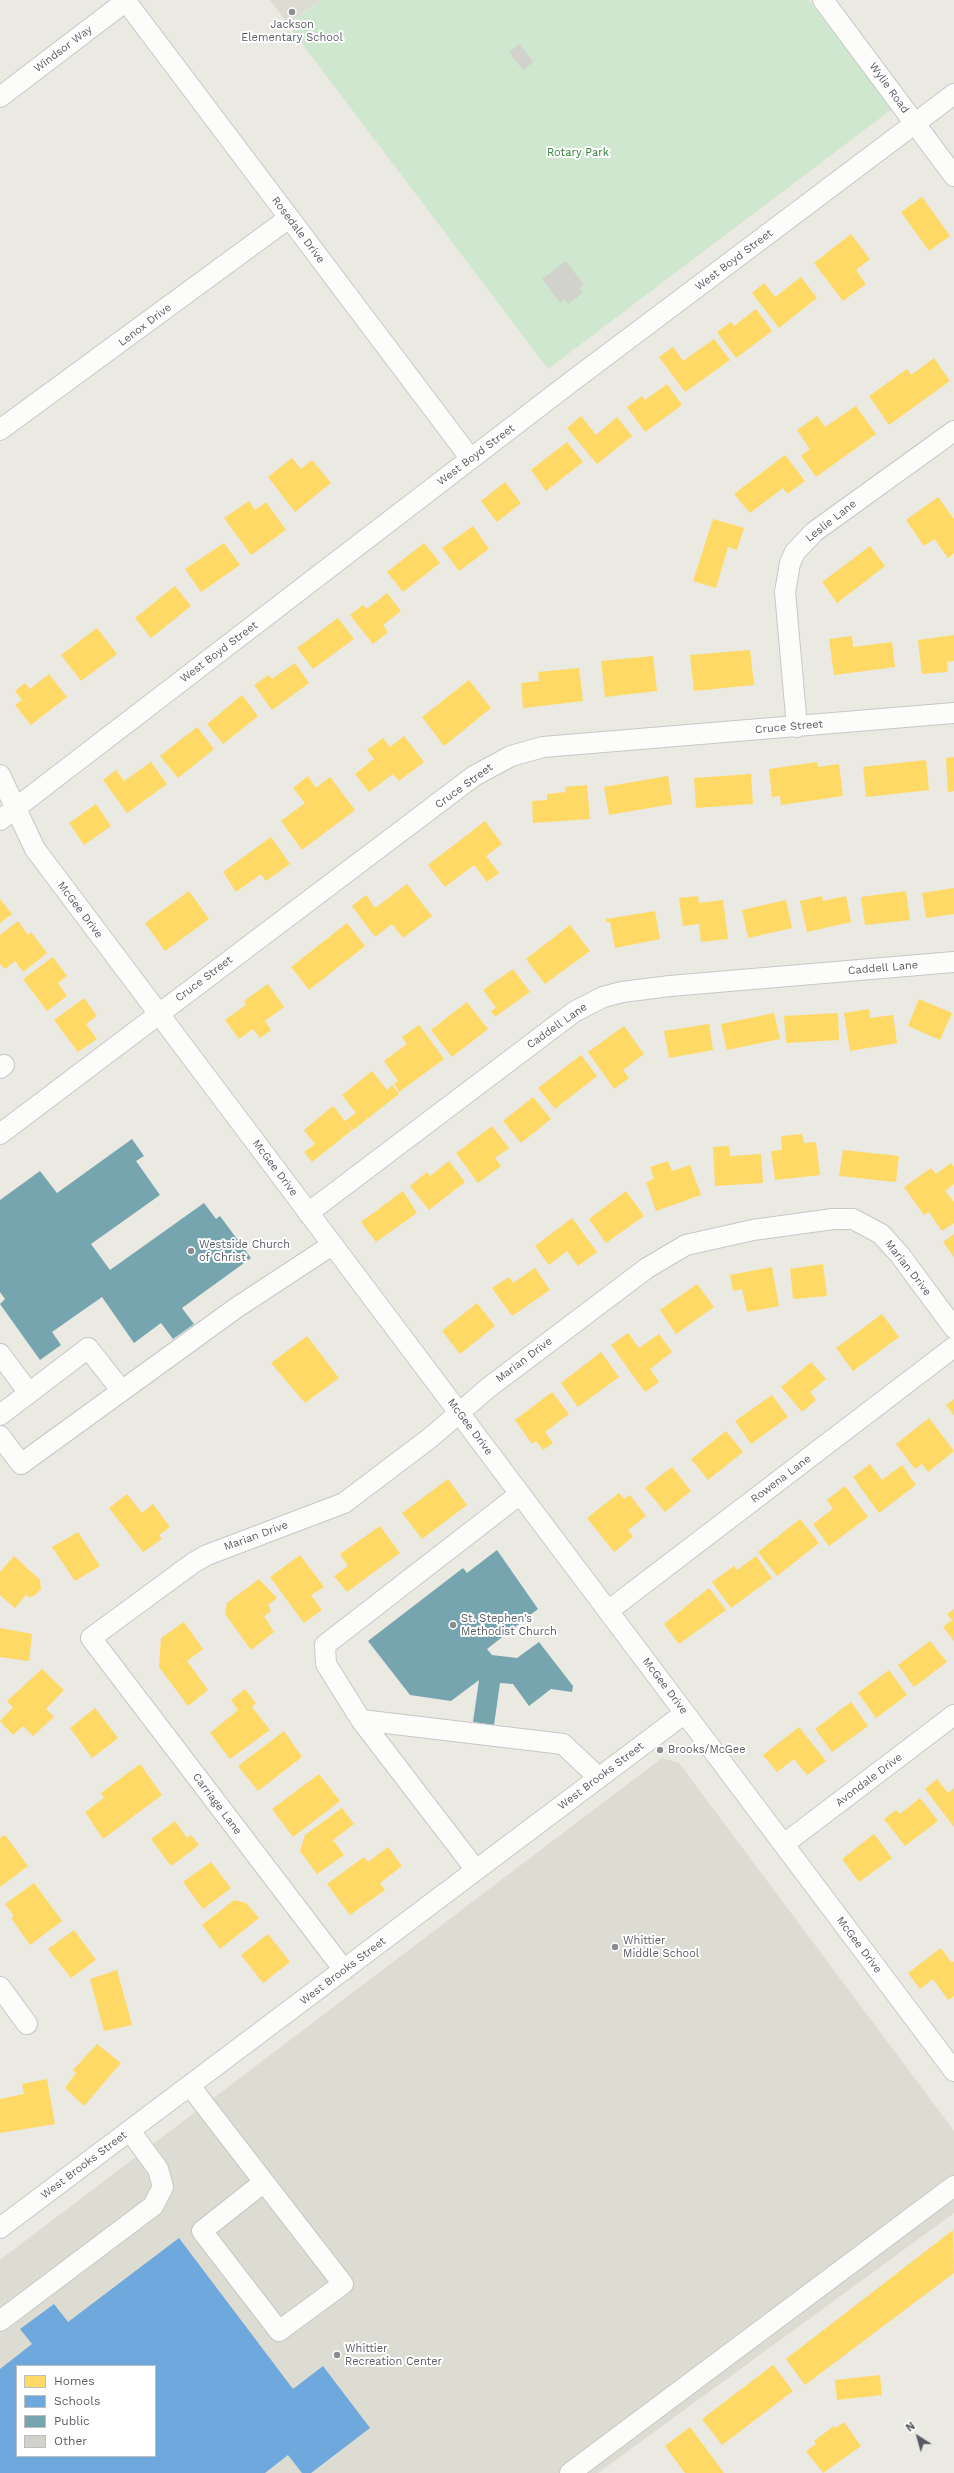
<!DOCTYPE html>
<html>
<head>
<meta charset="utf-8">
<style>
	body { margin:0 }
	#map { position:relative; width:954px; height:2473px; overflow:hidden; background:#eae9e2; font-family:"Work Sans",sans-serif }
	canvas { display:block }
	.legend { position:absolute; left:16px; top:2365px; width:140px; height:92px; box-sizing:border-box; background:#fff; border:1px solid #bcbec0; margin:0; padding:5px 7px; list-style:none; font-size:12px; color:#585c62 }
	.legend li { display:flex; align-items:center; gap:8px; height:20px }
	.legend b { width:20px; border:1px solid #bcbec0 }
	.north { position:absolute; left:898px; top:2417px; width:40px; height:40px; -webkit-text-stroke:3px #fff; paint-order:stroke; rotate:323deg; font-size:11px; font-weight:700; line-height:16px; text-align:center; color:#585c62 }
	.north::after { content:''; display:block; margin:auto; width:14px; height:18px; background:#585c62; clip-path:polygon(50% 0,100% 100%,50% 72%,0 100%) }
</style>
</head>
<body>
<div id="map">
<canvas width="954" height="2473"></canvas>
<ul class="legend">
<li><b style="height:11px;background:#ffd966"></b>Homes</li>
<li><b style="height:11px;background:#6fa8dc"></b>Schools</li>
<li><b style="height:11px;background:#76a5af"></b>Public</li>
<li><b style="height:11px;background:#d2d2cd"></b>Other</li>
</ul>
<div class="north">N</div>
</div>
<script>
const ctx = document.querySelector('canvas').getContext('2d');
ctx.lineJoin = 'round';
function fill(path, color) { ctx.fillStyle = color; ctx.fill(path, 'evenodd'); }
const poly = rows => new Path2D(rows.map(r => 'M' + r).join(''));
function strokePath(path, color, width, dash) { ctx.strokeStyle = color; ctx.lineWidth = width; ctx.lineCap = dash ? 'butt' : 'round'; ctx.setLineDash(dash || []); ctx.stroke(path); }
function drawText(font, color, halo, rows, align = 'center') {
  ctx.font = font + ' "Work Sans",sans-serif'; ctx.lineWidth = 4; ctx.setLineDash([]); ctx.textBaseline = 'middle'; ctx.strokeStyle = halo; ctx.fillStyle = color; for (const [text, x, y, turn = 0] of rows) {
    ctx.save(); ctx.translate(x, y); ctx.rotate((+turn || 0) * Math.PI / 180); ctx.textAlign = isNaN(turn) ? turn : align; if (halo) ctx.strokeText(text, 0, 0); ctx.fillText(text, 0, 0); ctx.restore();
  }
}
const education = poly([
	[270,0,321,0,288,24],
	[662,1758,679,1763,954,2131,954,2213,598,2473,0,2473,0,2260],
	[17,2366,155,2366,155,2456,17,2456]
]);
const green = poly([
	[322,0,809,0,892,109,548,369,288,25]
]);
const homes = poly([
	[922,197,950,236,929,251,901,212],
	[851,234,870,259,856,270,866,284,843,301,814,263],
	[801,277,817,298,779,328,752,293,764,283,775,297],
	[756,309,772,331,736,358,717,332,731,322,734,326],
	[714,339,730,360,685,392,659,357,673,347,683,361],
	[934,358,950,381,889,425,869,396,907,369,911,375],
	[667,384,682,405,645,432,627,407,642,396,645,400],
	[856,406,876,434,816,477,801,456,810,449,797,430,817,416,825,427],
	[581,416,596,435,617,417,632,436,597,464,567,428],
	[567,442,583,462,546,491,531,470],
	[785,455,805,481,787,494,783,488,750,513,734,494],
	[292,458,301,469,312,460,331,483,295,512,268,477],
	[505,482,521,503,497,522,481,501],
	[938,497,954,519,954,553,948,558,934,539,924,546,906,520],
	[249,501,255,510,266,502,286,530,251,555,224,518],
	[713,519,744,528,737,550,728,547,716,588,693,581],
	[473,526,489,549,459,571,442,548],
	[224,543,240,565,201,592,185,569],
	[424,543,440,563,403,592,387,572],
	[870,546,885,566,837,603,822,582],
	[175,586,191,606,151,638,135,618],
	[387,593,401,611,383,625,388,632,373,644,350,615,363,605,367,609],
	[338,618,354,639,313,669,297,648],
	[97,628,117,654,81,681,61,655],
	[954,635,954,661,947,662,948,672,922,674,918,640],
	[852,636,853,647,892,642,895,667,834,675,829,639],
	[750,650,754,685,694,691,690,655],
	[653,656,657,691,605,697,601,661],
	[295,663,309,683,272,710,254,685,269,675,272,679],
	[579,668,583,701,523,708,521,683,539,681,538,672],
	[49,674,67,697,31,725,15,705,22,700,15,691,25,683,30,689],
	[469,680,491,708,444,746,422,717],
	[242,695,258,716,223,744,207,724],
	[197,727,214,749,178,778,160,756],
	[404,736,424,762,399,781,393,774,369,792,355,774,374,759,367,750,383,738,390,747],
	[954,757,954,791,948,792,946,758],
	[926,760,929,790,866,797,863,767],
	[151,762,167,784,127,813,103,780,116,770,124,781],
	[817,762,818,767,839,764,843,796,781,805,780,796,772,797,769,769],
	[751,774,753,804,696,808,694,778],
	[308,776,316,788,330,777,355,810,302,850,281,821,305,803,293,788],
	[668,776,672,804,609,815,604,787],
	[587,785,590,819,533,823,532,801,547,800,547,794,566,792,565,787],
	[96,804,111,826,84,845,69,823],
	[485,821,502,844,486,856,499,873,487,882,474,865,445,887,428,865],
	[271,837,290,864,266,881,261,874,236,892,223,872],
	[407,884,432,916,403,938,392,924,375,937,352,906,366,895,375,908],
	[954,888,954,914,926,918,922,893],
	[189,891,209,919,165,951,145,923],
	[906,891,910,920,865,925,861,897],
	[698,896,699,903,723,900,728,939,701,942,699,924,683,926,679,898],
	[822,896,823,901,846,896,851,922,807,932,800,901],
	[0,899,12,914,0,923],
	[786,900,792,928,748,938,742,910],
	[655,911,660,939,615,948,610,922,606,922,606,919],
	[18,921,28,935,31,932,47,953,23,972,15,961,5,969,0,964,0,935],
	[347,923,365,946,309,990,291,967],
	[570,925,590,951,545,984,526,959],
	[53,957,67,976,58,983,67,996,47,1011,23,979],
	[513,969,530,992,495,1017,491,1011,496,1008,483,990],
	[268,984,284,1007,265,1021,271,1030,260,1038,253,1029,239,1039,225,1020,246,1005,244,1001],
	[84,998,97,1016,86,1024,97,1039,78,1052,54,1020],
	[919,999,952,1013,940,1040,908,1026],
	[467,1002,488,1029,452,1057,431,1030],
	[869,1009,870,1018,893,1015,897,1043,850,1051,844,1013],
	[774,1013,780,1039,727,1050,721,1024],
	[838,1013,839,1040,786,1043,784,1016],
	[709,1024,713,1050,669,1058,664,1031],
	[419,1025,444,1059,399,1092,394,1084,398,1081,384,1061,407,1044,402,1037],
	[624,1026,644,1054,623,1070,629,1078,614,1089,588,1052],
	[581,1055,597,1076,555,1109,538,1088],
	[372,1071,387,1090,392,1085,399,1094,353,1130,345,1121,356,1113,342,1095],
	[533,1097,551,1119,521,1143,503,1121],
	[333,1106,352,1130,312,1162,304,1152,315,1144,304,1130],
	[492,1126,509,1148,495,1158,501,1166,478,1183,456,1153],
	[802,1134,804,1143,816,1142,820,1175,775,1180,771,1151,782,1150,781,1136],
	[729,1146,730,1156,761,1154,763,1183,715,1186,713,1147],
	[843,1150,899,1156,896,1182,839,1176],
	[449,1161,465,1182,429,1210,410,1186,427,1172,430,1176],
	[668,1161,672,1171,690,1165,701,1195,656,1211,646,1182,654,1179,650,1167],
	[951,1163,954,1167,954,1184,945,1191,954,1202,954,1223,942,1231,929,1212,924,1215,904,1187,931,1168,936,1174],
	[403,1191,417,1213,376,1242,361,1222],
	[626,1191,644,1216,606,1243,589,1219],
	[572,1218,597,1252,578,1266,567,1251,549,1265,535,1246],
	[954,1234,954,1257,943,1242],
	[823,1264,827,1296,793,1299,790,1269],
	[772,1267,779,1306,747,1312,742,1289,733,1291,730,1275],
	[535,1268,550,1290,512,1316,492,1288,509,1277,513,1283],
	[697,1284,714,1307,676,1334,660,1310],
	[477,1303,495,1326,460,1354,442,1331],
	[882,1314,899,1337,853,1371,836,1348],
	[628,1333,639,1348,659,1334,672,1352,650,1369,659,1382,645,1392,611,1345],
	[307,1336,339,1378,305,1403,271,1363],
	[601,1352,619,1377,578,1407,561,1383],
	[811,1362,826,1379,810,1392,816,1400,802,1412,781,1387],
	[552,1392,569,1414,545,1432,553,1443,543,1450,536,1441,532,1444,515,1420],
	[772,1395,788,1417,751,1444,735,1421],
	[954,1399,954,1416,946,1405],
	[929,1418,954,1451,928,1472,922,1464,915,1469,896,1444],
	[726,1431,743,1452,708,1480,691,1459],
	[870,1464,882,1480,902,1465,916,1485,879,1513,853,1477],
	[672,1467,691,1491,665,1512,645,1488],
	[448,1479,467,1505,422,1539,402,1513],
	[845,1486,868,1517,829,1546,813,1524,833,1509,827,1500],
	[619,1493,624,1499,630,1495,646,1516,628,1530,633,1537,614,1552,587,1518],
	[127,1494,142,1513,153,1504,170,1527,159,1535,162,1539,143,1552,109,1508],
	[800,1519,819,1543,777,1576,758,1552],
	[380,1526,400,1553,347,1592,334,1576,348,1566,340,1554],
	[78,1532,100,1566,75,1581,52,1547],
	[300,1555,324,1587,311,1595,322,1610,304,1623,270,1577],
	[14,1556,40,1580,41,1589,34,1596,29,1597,26,1595,15,1608,0,1595,0,1572],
	[756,1556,772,1578,731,1608,712,1582,734,1566,737,1570],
	[259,1579,277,1598,268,1605,271,1611,264,1616,274,1632,251,1650,225,1614,227,1603],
	[709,1588,726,1610,679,1644,664,1624],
	[954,1609,954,1641,943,1627,952,1620,947,1614],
	[184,1622,203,1649,187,1661,208,1690,188,1706,159,1667,161,1638],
	[0,1628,32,1634,29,1661,0,1657],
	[930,1641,947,1662,914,1687,898,1665],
	[42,1669,64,1690,46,1709,54,1717,33,1736,23,1726,13,1735,0,1721,13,1707,7,1701],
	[889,1670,907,1695,876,1718,858,1693],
	[245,1689,256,1703,252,1707,270,1730,230,1759,210,1733,238,1710,231,1700],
	[851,1702,868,1726,832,1752,815,1729],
	[95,1708,118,1738,92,1758,70,1728],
	[799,1727,826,1761,807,1775,794,1759,777,1772,763,1755],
	[284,1731,302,1757,258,1791,238,1766],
	[140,1764,162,1795,103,1839,85,1812,104,1798,101,1793],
	[319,1774,340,1801,293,1837,272,1809],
	[937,1779,948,1793,954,1788,954,1827,925,1789],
	[920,1798,938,1821,905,1846,884,1819,896,1810,900,1814],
	[342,1808,354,1824,333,1840,344,1855,317,1874,300,1851,305,1835],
	[175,1821,187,1838,191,1835,199,1845,171,1866,151,1839],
	[874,1834,892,1858,859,1882,842,1859],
	[5,1835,28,1866,0,1887,0,1838],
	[388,1847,402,1866,380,1883,385,1890,350,1915,327,1884,364,1857,368,1862],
	[211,1862,231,1888,203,1909,183,1882],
	[34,1883,62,1921,30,1945,11,1918,14,1916,5,1904],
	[234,1900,246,1903,259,1918,220,1949,202,1925],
	[74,1930,96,1960,71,1978,48,1949],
	[268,1934,290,1962,263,1983,241,1955],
	[941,1948,952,1963,954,1961,954,1996,948,2000,933,1979,920,1989,908,1973],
	[117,1970,132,2025,104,2031,90,1979],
	[97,2044,121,2063,84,2106,65,2088,76,2073,73,2070],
	[47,2079,55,2124,0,2133,0,2099,24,2094,22,2084],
	[953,2230,954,2273,805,2385,786,2359],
	[773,2365,793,2391,722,2445,702,2419],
	[880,2375,882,2395,837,2400,835,2380],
	[844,2422,861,2446,823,2473,806,2451,816,2444,814,2441,834,2426,836,2428],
	[690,2427,724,2473,685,2473,665,2446]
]);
const schools = poly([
	[179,2238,293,2389,323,2366,370,2428,311,2473,302,2473,288,2455,265,2473,0,2473,0,2369,32,2344,20,2329,54,2304,68,2322],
	[17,2366,155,2366,155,2456,17,2456]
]);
const public = poly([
	[132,1139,144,1156,136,1161,160,1195,91,1244,110,1270,204,1203,216,1219,220,1216,251,1258,182,1308,194,1324,173,1339,161,1323,134,1343,102,1297,52,1332,61,1345,40,1360,0,1304,5,1299,0,1292,0,1200,40,1171,57,1193],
	[497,1550,538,1609,487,1649,492,1655,517,1658,539,1642,573,1686,572,1692,551,1689,529,1706,513,1684,500,1683,494,1725,473,1722,479,1680,451,1701,410,1695,368,1641,463,1568,467,1573]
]);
const building = poly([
	[520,44,533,62,523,70,509,52],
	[566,261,584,285,579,288,583,293,568,304,564,299,560,303,542,279]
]);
const minor = poly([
	[125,0,471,459],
	[823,0,954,176],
	[0,97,126,1],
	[0,430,289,218],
	[797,727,785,592,790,563,795,552,814,532,954,431],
	[0,775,35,849,954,2071],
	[0,820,567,385,954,94],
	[0,1068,4,1065],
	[0,1134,474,776,511,756,543,747,954,713],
	[308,1213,574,1012,603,997,622,992,670,986,954,962],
	[0,1354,29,1393,0,1415],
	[29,1393,88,1348,121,1390],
	[0,1436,21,1464,236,1308,332,1245],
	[608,1611,954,1347],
	[361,1720,326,1664,325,1645,520,1494],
	[784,1844,954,1715],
	[476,1870,361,1720,563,1744,599,1778],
	[344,1970,91,1638,193,1563,207,1555,344,1503,430,1438,488,1388,647,1268,686,1245,753,1230,833,1219,853,1219,881,1234,900,1255,954,1328],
	[0,1987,27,2024],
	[190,2086,264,2182,343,2284,279,2331,202,2231,264,2182],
	[0,2228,685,1713],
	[0,2321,153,2206,163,2187,158,2169,130,2131],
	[570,2473,954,2186]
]);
const markers = [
	[292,12,4,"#8b8d8f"],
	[191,1251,4,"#8b8d8f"],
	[453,1625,4,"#8b8d8f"],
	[660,1750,4,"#8b8d8f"],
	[615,1947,4,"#8b8d8f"],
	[337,2355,4,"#8b8d8f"]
];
const poiNames = [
	["Jackson",292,25,"center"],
	["Elementary School",292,38,"center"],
	["Westside Church",199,1245],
	["of Christ",199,1258],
	["St. Stephen's",461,1619],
	["Methodist Church",461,1632],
	["Brooks/McGee",668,1750],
	["Whittier",623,1941],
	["Middle School",623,1954],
	["Whittier",345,2349],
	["Recreation Center",345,2362]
];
const streetNames = [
	["Windsor Way",63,49,-37],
	["Wylie Road",889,88,54],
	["Rosedale Drive",298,230,53],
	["West Boyd Street",734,260,-37],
	["Lenox Drive",145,325,-37],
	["West Boyd Street",476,455,-37],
	["Leslie Lane",831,521,-38],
	["West Boyd Street",219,652,-37],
	["Cruce Street",789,727,-5],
	["Cruce Street",464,786,-36],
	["McGee Drive",80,910,53],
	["Caddell Lane",883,968,-5],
	["Cruce Street",204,979,-37],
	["Caddell Lane",557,1026,-35],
	["McGee Drive",275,1168,53],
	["Marian Drive",908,1268,52],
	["Marian Drive",524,1360,-37],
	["McGee Drive",470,1427,53],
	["Rowena Lane",781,1479,-37],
	["Marian Drive",256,1536,-20],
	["McGee Drive",665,1686,53],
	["West Brooks Street",601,1776,-37],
	["Avondale Drive",869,1780,-37],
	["Carriage Lane",217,1804,53],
	["McGee Drive",859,1945,53],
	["West Brooks Street",343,1971,-37],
	["West Brooks Street",84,2165,-37]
];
const parkNames = [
	["Rotary Park",578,153]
];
fill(education, '#dcdcd2');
fill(green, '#cfe7ce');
fill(homes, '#ffd966');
fill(schools, '#6fa8dc');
fill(public, '#76a5af');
fill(building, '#d2d2cd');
strokePath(minor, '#c7c8c6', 22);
strokePath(minor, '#fcfcfb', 20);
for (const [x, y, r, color] of markers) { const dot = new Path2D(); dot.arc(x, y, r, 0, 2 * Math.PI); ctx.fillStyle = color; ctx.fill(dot); strokePath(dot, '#fff', 1.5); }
drawText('11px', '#585c62', '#fff', poiNames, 'left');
drawText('11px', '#585c62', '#fff', streetNames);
drawText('11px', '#2e833a', '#fff', parkNames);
</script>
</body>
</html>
